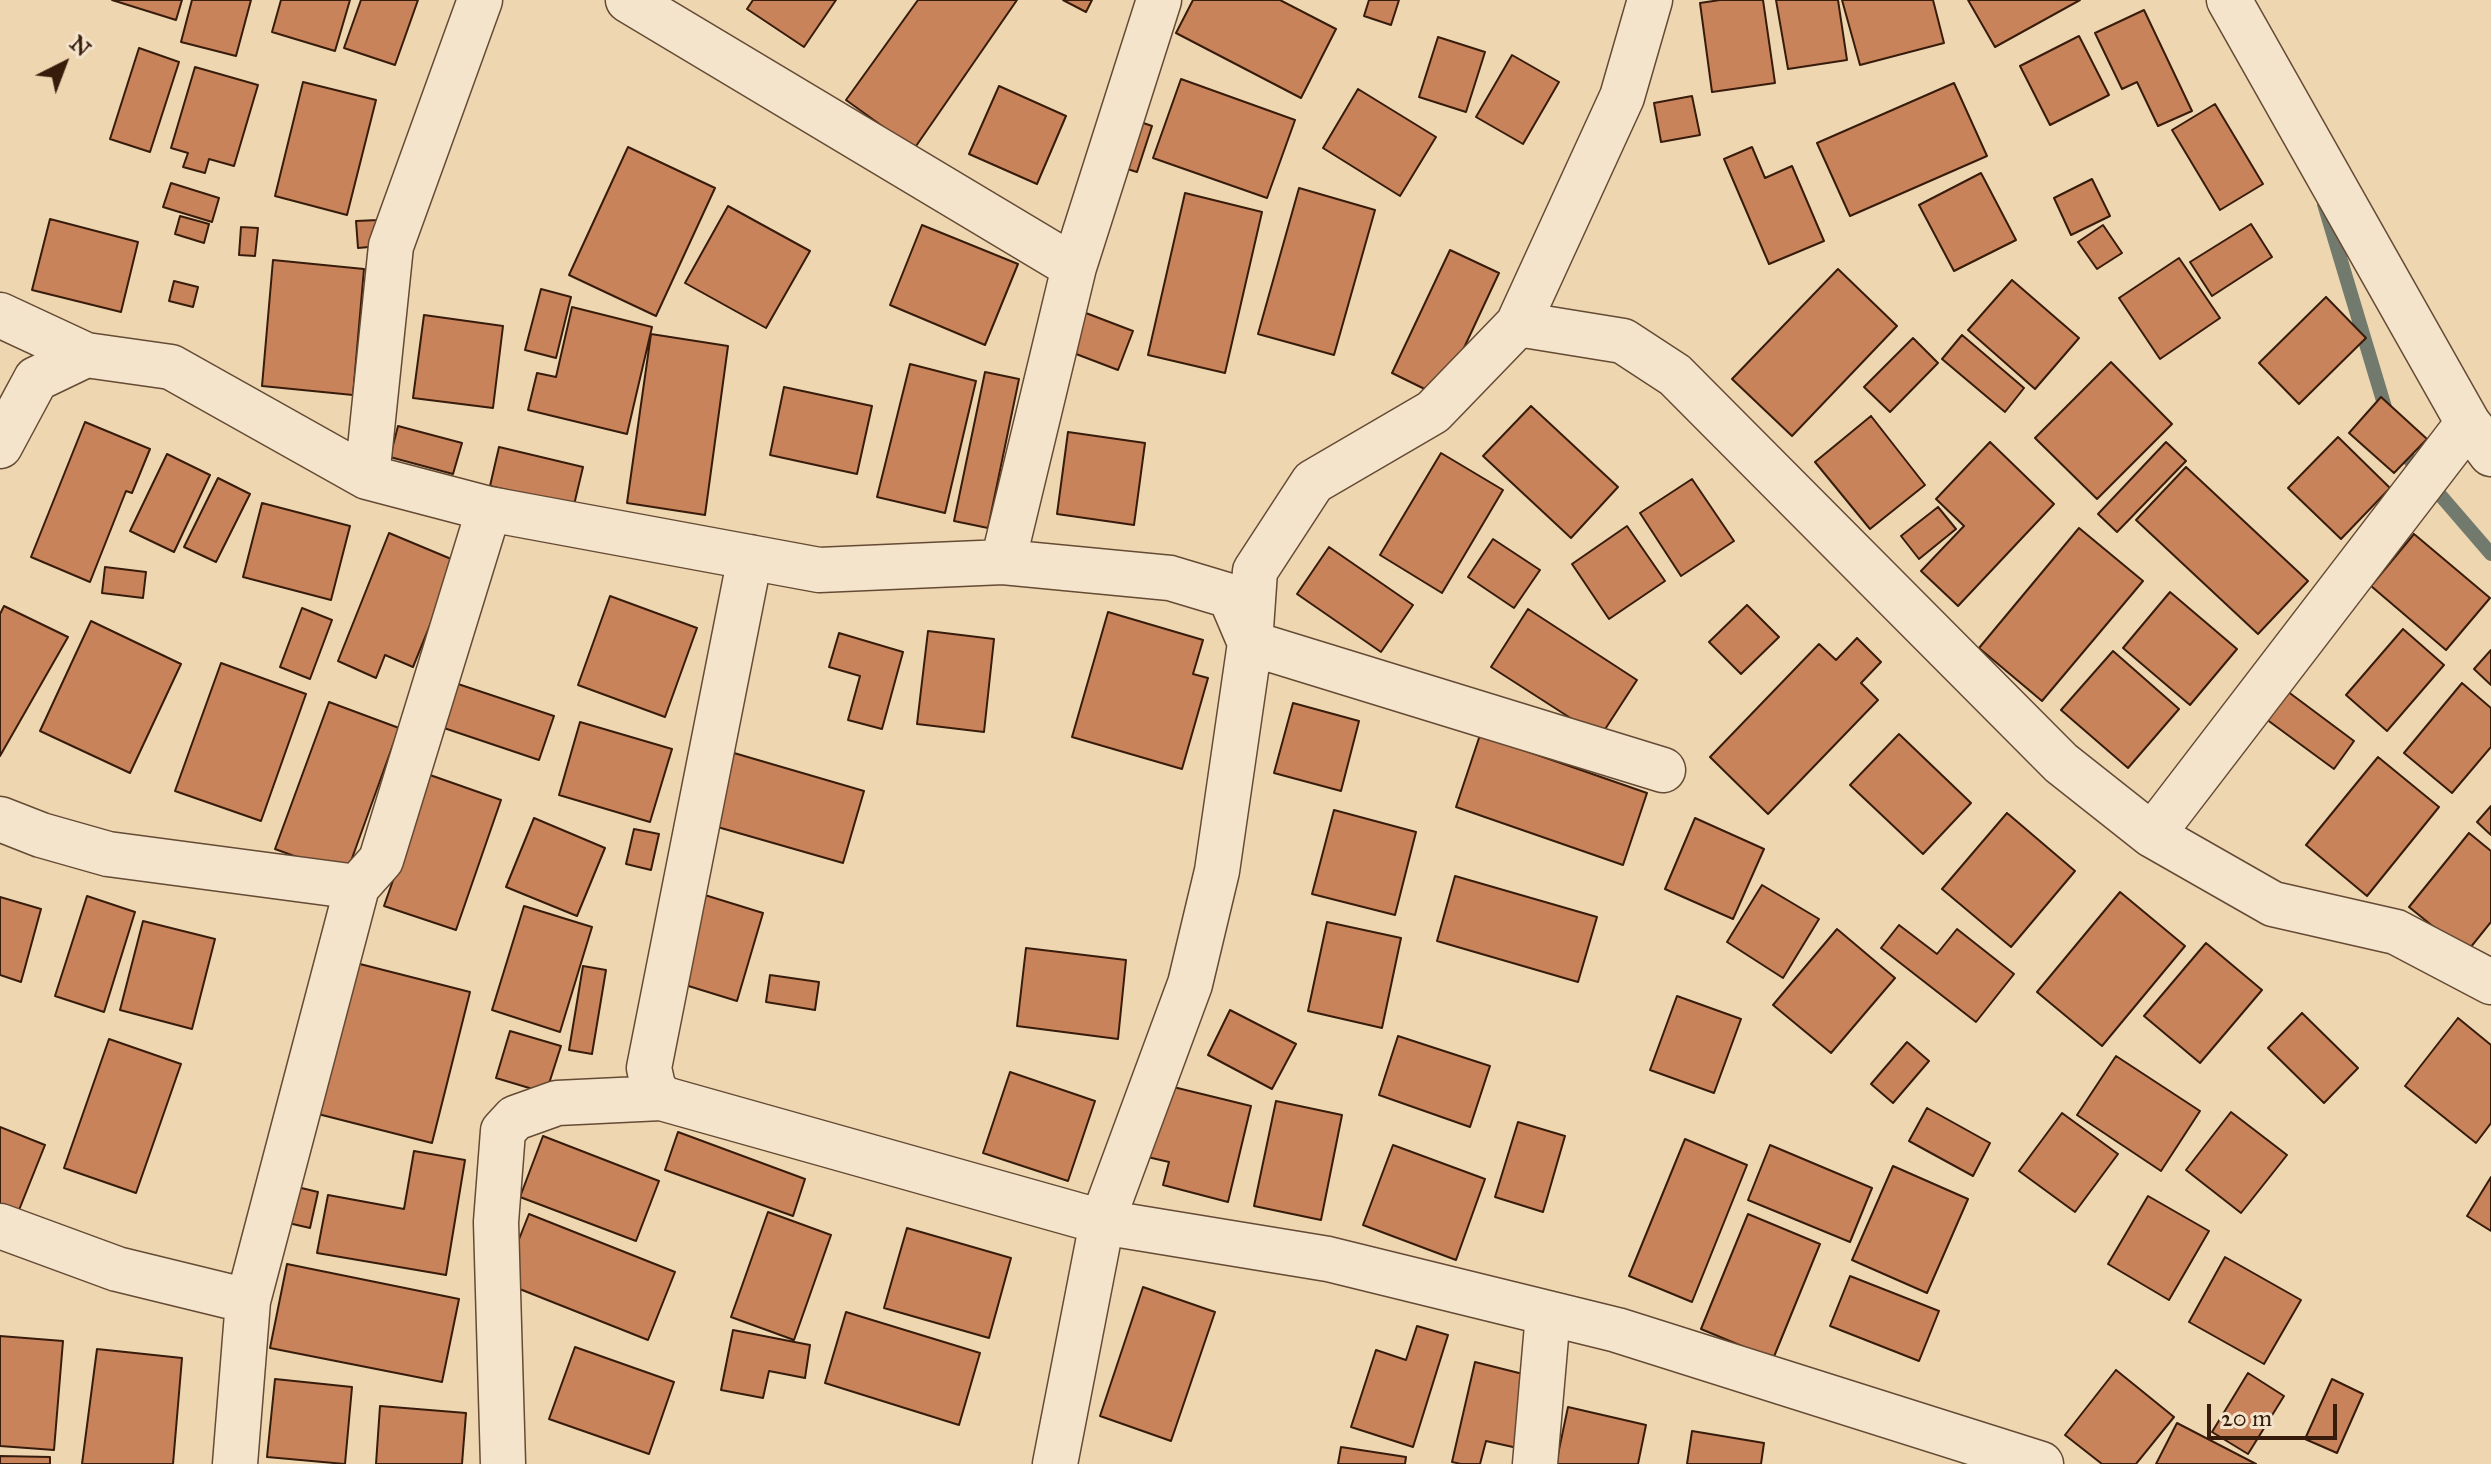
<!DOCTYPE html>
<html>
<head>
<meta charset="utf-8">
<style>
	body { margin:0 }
	#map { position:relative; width:2491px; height:1464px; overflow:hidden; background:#eed6b1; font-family:"IM FELL Great Primer",serif }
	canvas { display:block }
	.north { position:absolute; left:24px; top:24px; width:80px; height:80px; -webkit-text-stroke:6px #f4e4cc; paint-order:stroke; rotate:42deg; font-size:22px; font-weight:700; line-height:32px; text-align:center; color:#371c0b }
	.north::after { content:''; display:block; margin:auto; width:28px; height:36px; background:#371c0b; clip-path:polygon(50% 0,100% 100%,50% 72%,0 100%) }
	.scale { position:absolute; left:2207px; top:1404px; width:130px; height:36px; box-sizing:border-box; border:4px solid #371c0b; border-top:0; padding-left:10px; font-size:24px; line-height:28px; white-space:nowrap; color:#371c0b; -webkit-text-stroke:6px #f4e4cc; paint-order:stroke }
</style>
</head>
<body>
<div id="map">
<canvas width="2491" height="1464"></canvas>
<div class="north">N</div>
<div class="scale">20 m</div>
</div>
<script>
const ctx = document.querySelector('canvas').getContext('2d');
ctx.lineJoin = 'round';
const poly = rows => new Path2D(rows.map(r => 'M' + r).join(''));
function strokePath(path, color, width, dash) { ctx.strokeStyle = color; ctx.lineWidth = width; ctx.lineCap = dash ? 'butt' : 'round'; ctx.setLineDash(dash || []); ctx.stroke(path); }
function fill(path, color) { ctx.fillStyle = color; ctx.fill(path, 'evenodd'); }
const stream = poly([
	[2324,204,2387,414],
	[2397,445,2491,554]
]);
const building = poly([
	[112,0,182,0,176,20,112,0],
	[192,0,251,0,236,56,181,42,192,0],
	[281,0,350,0,335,51,272,32,281,0],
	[361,0,418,0,395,65,344,48,361,0],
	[753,0,836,0,804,47,747,9,753,0],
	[918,0,1017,0,914,149,846,100,918,0],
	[1063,0,1092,0,1086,12,1063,0],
	[1193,0,1280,0,1336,29,1301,98,1176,33,1193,0],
	[1369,0,1399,0,1391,25,1364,16,1369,0],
	[1720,0,1763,0,1775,83,1712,92,1700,3,1720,0],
	[1776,0,1838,0,1847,60,1788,69,1776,0],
	[1842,0,1933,0,1944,43,1860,65,1842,0],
	[1968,0,2080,0,1995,47,1968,0],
	[2144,10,2192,111,2158,126,2137,82,2122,89,2095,33,2144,10],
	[2079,36,2109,95,2050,125,2020,66,2079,36],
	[1438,37,1485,52,1466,112,1419,97,1438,37],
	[139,48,179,62,150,152,110,139,139,48],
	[1512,55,1559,82,1523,144,1476,117,1512,55],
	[195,67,258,85,234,166,209,159,205,173,183,167,188,153,171,148,195,67],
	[1181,79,1295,120,1267,198,1153,158,1181,79],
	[303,82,376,100,347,215,275,196,303,82],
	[1954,83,1987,156,1850,216,1817,143,1954,83],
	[999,86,1066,116,1037,184,969,154,999,86],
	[1358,89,1436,137,1400,196,1323,148,1358,89],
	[1692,96,1700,135,1661,142,1654,103,1692,96],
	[2215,104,2263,184,2220,210,2172,130,2215,104],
	[1123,116,1152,126,1137,172,1108,163,1123,116],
	[628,147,715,188,656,316,569,275,628,147],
	[1752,147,1765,178,1792,166,1824,241,1769,264,1724,159,1752,147],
	[1981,173,2016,240,1954,271,1919,205,1981,173],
	[2092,179,2110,216,2071,235,2054,198,2092,179],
	[171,183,219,198,212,222,163,207,171,183],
	[1299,188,1375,210,1334,355,1258,334,1299,188],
	[1185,193,1262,212,1225,373,1148,355,1185,193],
	[728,206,810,251,766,328,685,283,728,206],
	[180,216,209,224,204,243,175,234,180,216],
	[50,219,138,242,121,312,32,290,50,219],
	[378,220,380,246,358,248,356,221,378,220],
	[2251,224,2272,257,2212,296,2190,262,2251,224],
	[922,225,1018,264,985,345,890,305,922,225],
	[2103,225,2122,253,2097,269,2078,242,2103,225],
	[241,227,258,228,255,256,239,255,241,227],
	[1450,250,1499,273,1441,397,1392,373,1450,250],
	[2179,258,2220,318,2160,359,2119,298,2179,258],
	[273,260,364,269,353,395,262,386,273,260],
	[1838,269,1897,326,1792,436,1732,379,1838,269],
	[2012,280,2079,338,2035,389,1968,330,2012,280],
	[174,281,198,287,193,307,169,301,174,281],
	[541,289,571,297,556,358,525,350,541,289],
	[2326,297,2366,338,2299,404,2259,363,2326,297],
	[572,307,652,327,627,434,528,410,537,373,556,377,572,307],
	[1078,310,1133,331,1118,370,1063,349,1078,310],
	[424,315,503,326,493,408,413,398,424,315],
	[651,334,728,346,705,515,627,503,651,334],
	[1962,335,2024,388,2005,412,1942,359,1962,335],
	[1913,338,1938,363,1890,412,1864,387,1913,338],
	[2111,362,2172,424,2097,499,2035,438,2111,362],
	[910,364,976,381,945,513,877,497,910,364],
	[985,372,1019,379,988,528,954,521,985,372],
	[784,387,872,406,857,474,770,455,784,387],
	[2381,397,2427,439,2394,473,2349,433,2381,397],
	[1531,406,1618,487,1571,538,1483,456,1531,406],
	[1871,416,1925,485,1870,529,1815,462,1871,416],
	[85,422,150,449,132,493,126,491,90,582,31,557,85,422],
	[398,426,462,443,453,474,390,457,398,426],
	[1068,432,1145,443,1134,525,1057,514,1068,432],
	[2338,437,2390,488,2341,539,2288,488,2338,437],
	[1990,442,2054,504,1958,606,1921,571,1964,526,1936,499,1990,442],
	[2166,442,2186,461,2117,532,2098,514,2166,442],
	[499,447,583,467,574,505,490,486,499,447],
	[1441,453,1503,490,1442,593,1380,555,1441,453],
	[167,454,210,475,174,552,130,531,167,454],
	[2186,467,2308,581,2258,634,2136,520,2186,467],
	[218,478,250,494,216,562,184,547,218,478],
	[1692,479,1734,541,1681,576,1640,513,1692,479],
	[262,503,350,526,331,600,243,577,262,503],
	[1938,507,1956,529,1919,559,1901,536,1938,507],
	[1627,526,1665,581,1609,619,1572,564,1627,526],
	[2079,528,2143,581,2042,701,1979,648,2079,528],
	[389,533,456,561,413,667,385,655,376,678,338,661,389,533],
	[2414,534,2490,598,2446,650,2371,586,2414,534],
	[1493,539,1540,570,1514,608,1468,577,1493,539],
	[1329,547,1413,605,1381,652,1297,594,1329,547],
	[105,567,146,572,143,598,102,593,105,567],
	[2170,592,2237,649,2190,705,2123,648,2170,592],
	[610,596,697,628,665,717,578,685,610,596],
	[1747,605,1779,637,1741,674,1709,642,1747,605],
	[4,606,68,637,0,756,0,614,4,606],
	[302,608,332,620,310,679,280,667,302,608],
	[1528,609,1637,680,1600,737,1491,667,1528,609],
	[1108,612,1203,640,1193,674,1208,678,1182,769,1072,737,1108,612],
	[91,621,181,664,130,773,40,731,91,621],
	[2403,629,2444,665,2387,731,2346,695,2403,629],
	[928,631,994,639,984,732,917,724,928,631],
	[839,633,903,652,882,729,848,720,860,676,829,667,839,633],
	[1857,638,1881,662,1861,683,1878,700,1768,814,1710,757,1819,644,1836,660,1857,638],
	[2491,650,2491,685,2474,669,2491,650],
	[2113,651,2179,709,2128,768,2061,710,2113,651],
	[221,663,306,694,261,821,175,791,221,663],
	[452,682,554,716,539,760,438,726,452,682],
	[2462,683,2491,708,2491,747,2452,793,2404,753,2462,683],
	[2287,691,2354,741,2334,769,2266,719,2287,691],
	[329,702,399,728,346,875,275,849,329,702],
	[1293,703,1359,721,1341,791,1274,773,1293,703],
	[580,722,672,749,650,822,559,795,580,722],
	[1899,734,1971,803,1923,854,1850,785,1899,734],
	[1480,735,1647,793,1623,865,1456,807,1480,735],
	[734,753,864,791,843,863,714,826,734,753],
	[2378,757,2439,807,2367,896,2306,845,2378,757],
	[430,775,501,800,456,930,384,906,430,775],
	[2491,806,2491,835,2477,822,2491,806],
	[1334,810,1416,832,1395,915,1312,894,1334,810],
	[2007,813,2075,871,2011,947,1942,889,2007,813],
	[534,818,605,848,577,916,506,887,534,818],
	[1695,818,1764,849,1733,919,1665,889,1695,818],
	[634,829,659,834,651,870,626,864,634,829],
	[2469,833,2491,851,2491,922,2466,953,2409,907,2469,833],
	[1455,876,1597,917,1578,982,1437,941,1455,876],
	[1762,885,1819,919,1783,978,1727,942,1762,885],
	[695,892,763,913,737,1001,669,980,695,892],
	[2120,892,2185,946,2102,1046,2037,992,2120,892],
	[87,896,135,912,104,1012,55,996,87,896],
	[0,897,41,909,21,982,0,975,0,897],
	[524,906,592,927,560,1032,492,1010,524,906],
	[143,921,215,939,192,1029,120,1010,143,921],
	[1327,922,1401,938,1382,1028,1308,1011,1327,922],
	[1899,925,1937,954,1957,929,2014,974,1976,1022,1881,948,1899,925],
	[1837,929,1895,978,1831,1053,1773,1005,1837,929],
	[2206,943,2262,990,2200,1063,2144,1016,2206,943],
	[1026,948,1126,960,1118,1039,1017,1026,1026,948],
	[356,963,470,992,432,1143,318,1114,356,963],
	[583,966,606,970,592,1054,569,1050,583,966],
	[770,975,819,982,815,1010,766,1002,770,975],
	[1677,996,1741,1019,1714,1093,1650,1070,1677,996],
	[1230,1010,1296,1044,1272,1089,1208,1055,1230,1010],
	[2302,1013,2358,1068,2324,1103,2268,1048,2302,1013],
	[2458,1018,2491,1045,2491,1123,2476,1143,2405,1086,2458,1018],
	[510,1031,561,1046,546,1093,496,1078,510,1031],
	[1398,1036,1490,1066,1470,1127,1379,1095,1398,1036],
	[109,1039,181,1064,136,1193,64,1168,109,1039],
	[1907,1042,1929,1061,1893,1103,1871,1084,1907,1042],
	[2116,1056,2200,1111,2161,1171,2077,1115,2116,1056],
	[1010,1072,1095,1101,1068,1181,983,1153,1010,1072],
	[1157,1083,1251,1106,1228,1202,1163,1185,1169,1162,1139,1155,1157,1083],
	[1276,1101,1342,1115,1321,1220,1254,1206,1276,1101],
	[1927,1108,1990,1143,1973,1176,1909,1141,1927,1108],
	[2231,1112,2287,1155,2241,1213,2186,1170,2231,1112],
	[2062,1113,2118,1154,2075,1212,2019,1171,2062,1113],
	[1518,1122,1565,1136,1543,1212,1495,1197,1518,1122],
	[0,1127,45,1145,17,1215,0,1208,0,1127],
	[678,1132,805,1179,793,1216,665,1170,678,1132],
	[543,1136,659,1181,636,1241,520,1197,543,1136],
	[1685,1139,1747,1165,1692,1302,1629,1276,1685,1139],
	[1393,1145,1485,1179,1456,1260,1363,1225,1393,1145],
	[1770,1145,1872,1188,1850,1242,1748,1200,1770,1145],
	[414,1151,465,1160,446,1275,317,1253,328,1195,404,1209,414,1151],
	[1893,1166,1968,1199,1927,1293,1852,1260,1893,1166],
	[2491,1177,2491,1231,2467,1216,2491,1177],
	[293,1186,318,1192,310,1228,284,1222,293,1186],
	[2148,1196,2209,1231,2169,1300,2108,1264,2148,1196],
	[768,1212,831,1235,794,1340,731,1317,768,1212],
	[529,1214,675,1272,648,1340,502,1282,529,1214],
	[1748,1214,1820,1244,1773,1359,1701,1329,1748,1214],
	[907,1228,1011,1258,989,1338,884,1308,907,1228],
	[2225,1257,2301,1300,2264,1364,2189,1322,2225,1257],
	[287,1264,459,1299,442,1382,270,1348,287,1264],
	[1850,1276,1939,1311,1919,1361,1830,1326,1850,1276],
	[1143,1287,1215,1312,1171,1441,1100,1416,1143,1287],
	[846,1312,980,1353,959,1425,825,1383,846,1312],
	[1417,1326,1448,1335,1413,1447,1351,1427,1376,1350,1406,1360,1417,1326],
	[733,1330,810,1345,805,1378,769,1371,763,1398,721,1390,733,1330],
	[0,1336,63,1341,54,1450,0,1446,0,1336],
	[575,1347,674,1382,649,1454,549,1419,575,1347],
	[97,1349,182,1358,173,1464,82,1464,97,1349],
	[1475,1362,1539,1378,1522,1449,1486,1441,1480,1464,1461,1464,1452,1462,1475,1362],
	[2116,1370,2174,1417,2136,1464,2102,1464,2065,1435,2116,1370],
	[2248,1373,2284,1396,2248,1454,2212,1432,2248,1373],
	[275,1379,352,1387,345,1464,267,1457,275,1379],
	[2332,1379,2363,1394,2337,1453,2305,1439,2332,1379],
	[380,1406,466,1413,462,1464,376,1464,380,1406],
	[1568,1407,1646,1425,1638,1464,1556,1464,1568,1407],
	[2177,1423,2256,1464,2156,1464,2177,1423],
	[1692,1431,1764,1443,1761,1464,1687,1464,1692,1431],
	[1341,1447,1406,1457,1405,1464,1338,1464,1341,1447],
	[0,1456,50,1457,50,1464,0,1464,0,1456]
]);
const street = poly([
	[628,0,1074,267],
	[2229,0,2468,423,2491,454],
	[0,315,86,355,171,367,367,477,489,509,819,570,1003,562,1170,578,1230,596,1250,643,1663,770],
	[1518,324,1623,341,1675,375,2061,763,2152,835,2273,904,2396,932,2491,982],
	[0,446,36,379,86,355],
	[367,477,391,246,480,0],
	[1003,562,1074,267,1159,0],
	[0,819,41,835,108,854,357,887],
	[2152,835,2468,423],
	[661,1098,653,1086,649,1068,750,557],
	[0,1226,117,1269,248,1301],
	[235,1464,248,1301,357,887,381,860,489,509],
	[503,1464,496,1222,503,1131,515,1118,557,1103,661,1098,1102,1222,1328,1259,1617,1330,2041,1464],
	[1055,1464,1102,1222,1190,984,1217,871,1250,643,1255,571,1313,482,1433,412,1518,324,1622,97,1650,0],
	[1535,1464,1548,1314]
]);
strokePath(stream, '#727a6e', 14);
fill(building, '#c9835b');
strokePath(building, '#371c0b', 2);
strokePath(street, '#654a34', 47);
strokePath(street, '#f4e4cc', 44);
</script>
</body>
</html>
